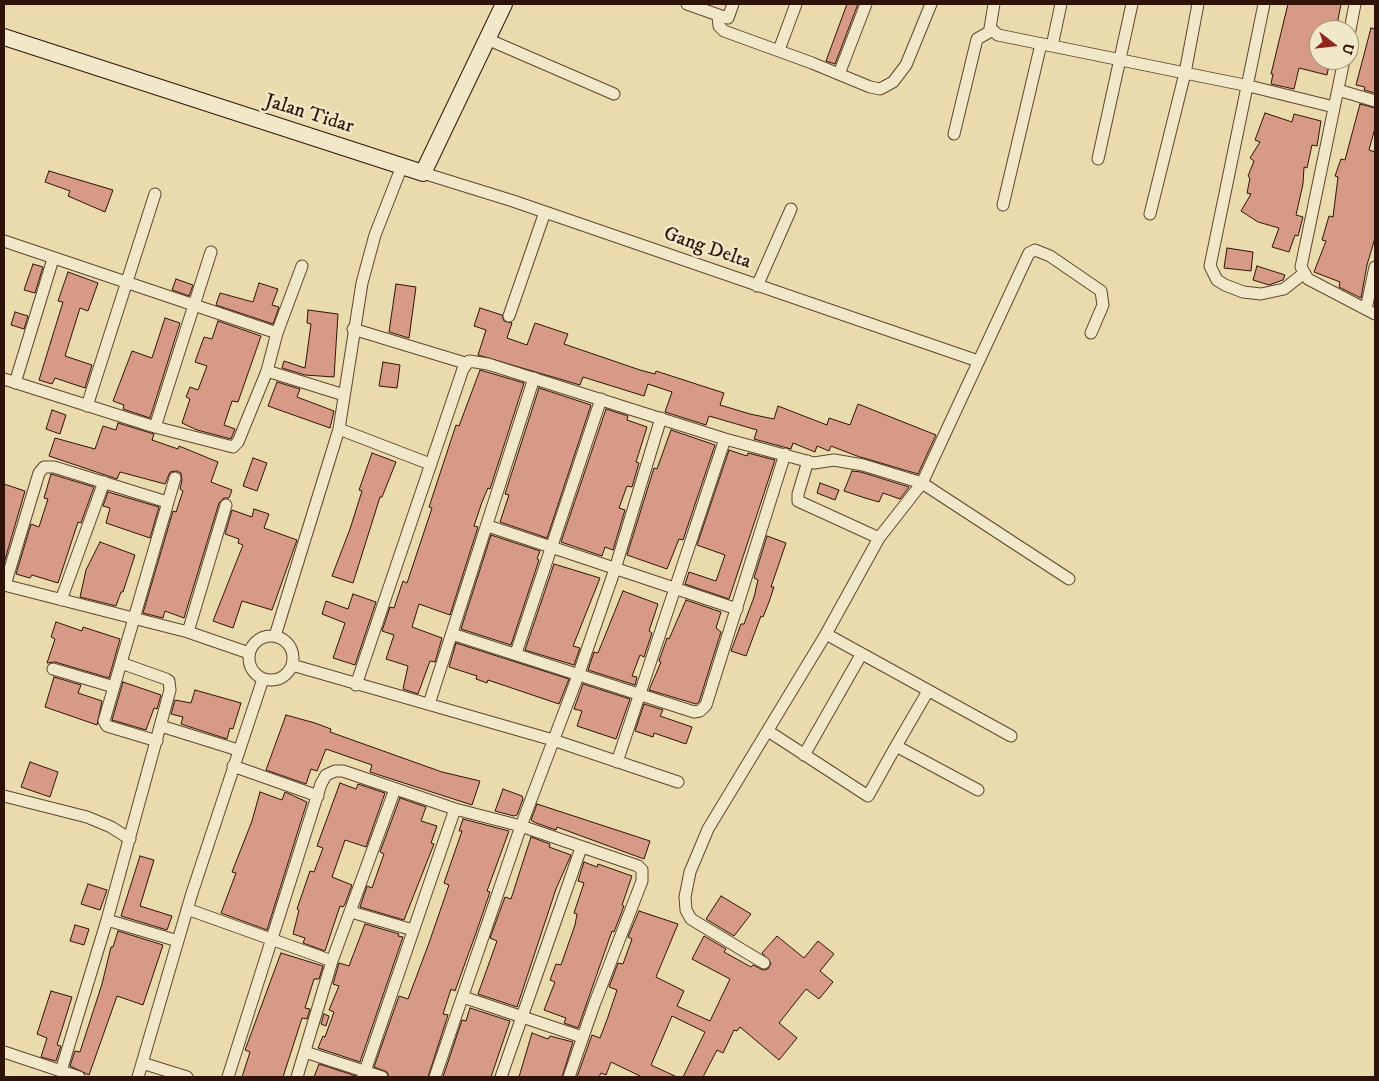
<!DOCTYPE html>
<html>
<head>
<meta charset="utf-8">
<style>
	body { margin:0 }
	#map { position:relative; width:1379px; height:1081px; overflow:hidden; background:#eadbad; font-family:"IM FELL DW Pica",serif }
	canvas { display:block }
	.frame { position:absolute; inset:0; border:5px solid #301308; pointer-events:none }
	.north { position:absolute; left:1309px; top:20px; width:50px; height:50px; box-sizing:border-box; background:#f1e8ca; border:1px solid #a4937c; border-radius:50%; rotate:106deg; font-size:14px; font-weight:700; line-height:20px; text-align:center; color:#301308 }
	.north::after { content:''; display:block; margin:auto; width:18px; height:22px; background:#8f2418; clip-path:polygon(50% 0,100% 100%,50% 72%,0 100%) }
</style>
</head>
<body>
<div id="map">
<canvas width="1379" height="1081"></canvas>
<div class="frame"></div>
<div class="north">U</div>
</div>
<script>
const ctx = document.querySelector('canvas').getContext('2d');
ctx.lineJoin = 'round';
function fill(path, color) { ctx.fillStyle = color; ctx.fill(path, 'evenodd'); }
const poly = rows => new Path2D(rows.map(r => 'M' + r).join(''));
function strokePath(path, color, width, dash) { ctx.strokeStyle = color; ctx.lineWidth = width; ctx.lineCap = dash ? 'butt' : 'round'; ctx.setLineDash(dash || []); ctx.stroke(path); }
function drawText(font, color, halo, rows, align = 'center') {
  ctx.font = font + ' "IM FELL DW Pica",serif'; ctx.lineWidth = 5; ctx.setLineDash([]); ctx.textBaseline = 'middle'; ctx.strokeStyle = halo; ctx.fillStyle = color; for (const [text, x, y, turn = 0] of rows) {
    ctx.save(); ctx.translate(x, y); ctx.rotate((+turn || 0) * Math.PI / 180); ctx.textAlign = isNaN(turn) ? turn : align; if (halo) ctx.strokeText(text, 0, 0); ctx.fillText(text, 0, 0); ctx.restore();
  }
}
const building = poly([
	[847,4,858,4,835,64,826,61,847,4],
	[1288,4,1341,4,1336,30,1319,30,1319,60,1330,60,1327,75,1299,68,1294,89,1271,84,1273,74,1271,74,1288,4],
	[1371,28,1375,29,1375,93,1364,90,1365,87,1356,85,1371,28],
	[1360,104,1375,108,1375,128,1369,150,1375,152,1375,238,1367,265,1361,298,1339,287,1340,282,1314,272,1326,241,1322,240,1329,216,1333,217,1338,177,1335,176,1341,159,1345,160,1360,104],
	[1265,113,1292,122,1294,114,1321,121,1317,146,1312,145,1307,168,1304,167,1303,184,1296,215,1303,217,1298,236,1295,235,1289,252,1272,247,1279,228,1258,222,1241,211,1251,194,1247,193,1250,178,1248,176,1254,161,1250,158,1260,142,1255,140,1265,113],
	[49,171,113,190,105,212,68,196,70,191,45,182,49,171],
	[1227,248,1253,252,1251,271,1224,268,1227,248],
	[33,264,43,267,35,293,24,290,33,264],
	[1257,266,1285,275,1283,280,1269,285,1253,280,1257,266],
	[68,272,98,283,88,311,80,308,65,356,92,365,85,388,55,378,52,384,39,380,63,302,58,301,68,272],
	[176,279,193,285,189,296,172,290,176,279],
	[259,283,278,289,272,305,279,307,273,324,216,305,220,293,253,302,259,283],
	[396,284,416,287,409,338,389,332,396,284],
	[480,308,502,315,504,321,512,323,507,338,527,345,535,323,568,334,564,344,640,370,655,374,656,371,724,393,720,405,750,414,774,419,778,406,827,425,829,418,850,425,858,404,936,435,918,474,857,456,831,446,829,451,817,446,815,452,793,443,791,449,754,439,757,430,709,416,706,425,665,412,672,392,648,384,644,396,583,377,580,385,478,355,486,330,474,326,480,308],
	[308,310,338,314,334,377,305,375,282,368,284,361,305,368,311,324,307,323,308,310],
	[15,312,28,316,24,329,11,325,15,312],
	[165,318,180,323,150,418,123,409,124,405,113,401,132,351,152,358,165,318],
	[218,321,261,336,238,402,232,401,224,425,235,429,231,439,197,430,182,423,190,399,186,397,190,387,198,390,207,366,195,362,204,337,212,339,218,321],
	[383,362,400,365,397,388,379,386,383,362],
	[480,370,524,383,490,489,488,488,482,502,474,526,478,527,450,615,419,604,412,627,442,638,435,662,430,661,418,694,403,689,408,666,386,659,394,635,382,631,390,607,394,608,403,581,407,583,432,508,429,507,456,425,459,426,480,370],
	[277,382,300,389,297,397,334,411,330,428,268,406,277,382],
	[539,388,591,405,547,538,500,522,509,495,505,494,539,388],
	[606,409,628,416,627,420,647,427,636,462,639,463,632,487,627,486,619,508,625,510,613,550,605,547,602,556,561,542,606,409],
	[52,410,66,415,60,434,46,429,52,410],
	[118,423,154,434,152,440,178,449,179,446,218,462,211,482,232,490,229,498,224,498,219,503,184,618,165,611,163,618,143,613,173,511,176,512,183,491,180,489,182,480,181,473,177,471,170,472,165,484,120,472,117,479,49,456,55,438,95,449,103,426,116,430,118,423],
	[671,430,715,445,683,540,679,539,667,569,627,555,654,468,657,469,671,430],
	[729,450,747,456,748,453,775,460,729,599,685,584,689,572,716,581,725,555,697,545,729,450],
	[372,453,396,462,382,497,380,497,353,583,332,576,350,529,362,491,359,490,372,453],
	[253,458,267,463,257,491,243,486,253,458],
	[852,471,861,472,909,487,900,499,883,493,879,502,865,498,844,491,852,471],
	[51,474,94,487,81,523,78,522,58,583,32,575,30,578,16,574,31,524,39,527,48,499,44,498,51,474],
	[820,483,839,490,835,500,817,493,820,483],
	[4,484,25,491,4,563,4,484],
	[108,492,159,507,150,538,106,523,110,508,103,506,108,492],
	[254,509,269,514,264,528,297,540,272,610,242,601,233,628,213,621,243,545,238,543,239,539,225,534,232,510,252,517,254,509],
	[491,535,540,551,537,559,539,560,511,645,461,629,491,535],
	[767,536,786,543,771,587,774,587,769,602,763,617,761,616,746,656,731,651,741,624,744,624,754,597,758,580,754,578,767,536],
	[100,542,135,555,123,592,121,592,116,606,80,597,86,570,100,542],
	[554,564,600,578,573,646,580,648,574,665,525,650,554,564],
	[623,591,658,604,649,631,652,633,644,657,640,655,632,676,637,677,635,685,588,670,594,652,598,653,623,591],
	[353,594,376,602,355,665,333,658,345,623,322,614,326,601,348,609,353,594],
	[686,600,721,612,716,628,721,632,699,702,696,704,649,690,661,662,659,661,667,638,669,639,686,600],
	[56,622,82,631,83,627,120,639,109,678,55,662,47,663,55,639,51,637,56,622],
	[456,643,569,679,559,704,488,680,487,683,476,679,477,676,449,667,456,643],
	[54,677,81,685,78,693,102,701,97,725,45,707,54,677],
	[123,682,161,695,157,709,154,708,146,730,112,720,123,682],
	[583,684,630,699,616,739,577,726,582,711,574,709,583,684],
	[195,690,241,703,233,729,230,728,227,739,181,724,183,717,171,714,175,700,191,703,195,690],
	[644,704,663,710,660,716,692,727,686,744,654,733,653,737,635,731,644,704],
	[286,715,315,723,331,729,330,732,442,772,480,781,472,805,370,772,372,765,326,749,317,771,311,769,306,784,266,770,286,715],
	[30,762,58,772,50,797,21,787,30,762],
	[340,783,356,789,358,784,385,793,366,847,345,840,332,877,352,885,345,904,343,907,340,906,325,951,303,943,305,938,293,934,299,910,297,909,310,871,314,872,323,848,317,846,340,783],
	[503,789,522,796,523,799,517,815,514,816,495,811,503,789],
	[260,792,282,800,285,792,307,802,267,930,221,913,236,873,232,872,252,821,260,792],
	[400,798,426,807,421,821,437,826,431,843,434,844,404,920,360,907,367,886,372,888,384,854,380,852,400,798],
	[537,804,650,841,644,859,557,827,556,830,536,823,531,820,537,804],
	[463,819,509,831,487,891,490,892,476,933,455,991,451,989,443,1014,448,1015,428,1077,389,1077,387,1072,374,1067,399,996,408,999,429,943,449,885,444,883,462,831,459,831,463,819],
	[531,837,550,844,549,847,571,855,556,889,517,1007,478,994,497,941,490,938,505,897,511,899,531,837],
	[140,856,154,860,140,906,172,916,167,930,121,916,140,856],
	[584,862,597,867,598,864,632,876,622,905,624,906,614,932,612,931,578,1028,564,1023,566,1018,544,1010,555,982,550,980,556,964,561,965,575,925,577,914,574,913,584,883,578,881,584,862],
	[88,884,107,890,100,910,81,904,88,884],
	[721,896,751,914,734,936,706,919,721,896],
	[639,911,678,924,656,977,684,991,677,1006,710,1021,730,979,692,959,704,936,726,949,724,952,751,967,753,965,763,970,768,969,771,963,762,953,777,936,804,958,818,941,834,954,820,971,833,982,819,999,806,989,779,1023,797,1038,779,1060,740,1027,737,1031,734,1030,723,1053,717,1050,703,1077,683,1077,705,1032,672,1016,651,1065,677,1077,642,1077,611,1062,606,1075,601,1073,599,1077,577,1077,592,1035,600,1038,608,1017,617,990,609,987,618,963,623,964,632,939,628,937,639,911],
	[365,924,399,934,398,936,403,937,360,1062,318,1048,323,1036,325,1037,334,1012,329,1010,339,986,333,984,339,963,349,966,365,924],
	[75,925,89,929,84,945,70,941,75,925],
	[118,931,163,945,143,1005,117,996,89,1075,70,1066,75,1051,80,1052,102,984,111,947,113,947,118,931],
	[281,953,323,966,319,979,314,979,305,1008,310,1009,307,1019,302,1018,283,1077,242,1077,250,1052,245,1050,281,953],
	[51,991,72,997,57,1045,61,1046,56,1061,41,1057,47,1038,37,1034,51,991],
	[470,1008,510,1021,491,1077,443,1077,462,1020,466,1021,470,1008],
	[324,1014,329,1016,326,1026,321,1024,324,1014],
	[532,1033,548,1039,550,1036,573,1042,562,1077,519,1077,532,1033],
	[319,1064,356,1076,356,1077,314,1077,319,1064]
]);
const minor = poly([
	[687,4,724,17],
	[994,4,990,28,998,35,1249,86,1334,107],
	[1264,4,1210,266,1217,280,1225,285,1243,292,1261,294,1284,289,1303,274],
	[728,18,718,16,719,26,724,31,812,63,870,87,880,89,893,82,906,65,931,4],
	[728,18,733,4],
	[1349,35,1355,4],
	[487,39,614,94],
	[1052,46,1061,4],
	[779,50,796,4],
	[1344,60,1301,267,1308,279,1375,314],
	[839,74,866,4],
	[1338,90,1375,101],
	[954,134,977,39,991,31],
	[1098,159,1132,4],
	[423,173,513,201,978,361],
	[1003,205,1041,44],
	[1150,214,1185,73,1198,4],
	[4,241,277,333],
	[757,286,791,209],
	[1366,309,1375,267],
	[509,316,545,212],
	[353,329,465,363],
	[267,371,344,395],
	[4,379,155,427,233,447,238,442,267,371,277,333,302,266],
	[15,383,53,259],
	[87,406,155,194],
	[155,427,211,252],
	[339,429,430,464],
	[808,461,798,494,798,501,879,538],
	[488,526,737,609],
	[4,585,188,632,249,653],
	[5,585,39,473,44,467,54,467,167,502],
	[61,600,104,482],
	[188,632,226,505],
	[452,634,694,712,700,711,706,705,785,454],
	[826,634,1011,736],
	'249 658a22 22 0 1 1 44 0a22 22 0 1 1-44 0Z',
	[275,636,339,429,362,283,375,235,402,166],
	[516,653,601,399],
	[292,665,553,740,678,782],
	[53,669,114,687],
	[356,685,463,369,469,361,488,364,725,439,814,463,834,460,863,465,922,483,1069,579],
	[928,691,896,746,978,790],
	[429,704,534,378],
	[161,726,238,750],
	[768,731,868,796,896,746],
	[157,741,107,726,104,721,175,478],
	[804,755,861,655],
	[617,762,725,439],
	[233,766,318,796],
	[4,796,87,817,111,827,130,839],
	[187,909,332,961],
	[351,912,413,930],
	[107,920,178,941],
	[764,963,691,919,686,910,685,897,690,872,708,829,826,634,879,538,922,483,1029,253,1035,250,1050,256,1101,291,1103,305,1091,333],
	[463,997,582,1037],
	[4,1052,79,1077],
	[305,1052,382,1077],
	[142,1063,187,1077],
	[61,1071,107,920,170,690,169,681,166,679,121,663],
	[138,1077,192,893,263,679],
	[228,1077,321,784,326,775,335,771,343,771,455,809,521,826,638,866,642,870,642,881,594,1005,569,1077],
	[297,1077,332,961,395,789],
	[363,1077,455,809],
	[435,1077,521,826,579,673,615,569,661,418],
	[501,1077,581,848]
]);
const secondary = poly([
	[4,37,423,173,504,4]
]);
const streetNames = [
	["Jalan Tidar",309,115,17],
	["Gang Delta",707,249,19]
];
fill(building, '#d79a86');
strokePath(building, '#301308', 1);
strokePath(minor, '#5e4531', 13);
strokePath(secondary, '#301308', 18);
strokePath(minor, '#f1e8ca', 11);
strokePath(secondary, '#f1e8ca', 16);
drawText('20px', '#301308', '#f1e8ca', streetNames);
</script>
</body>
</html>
